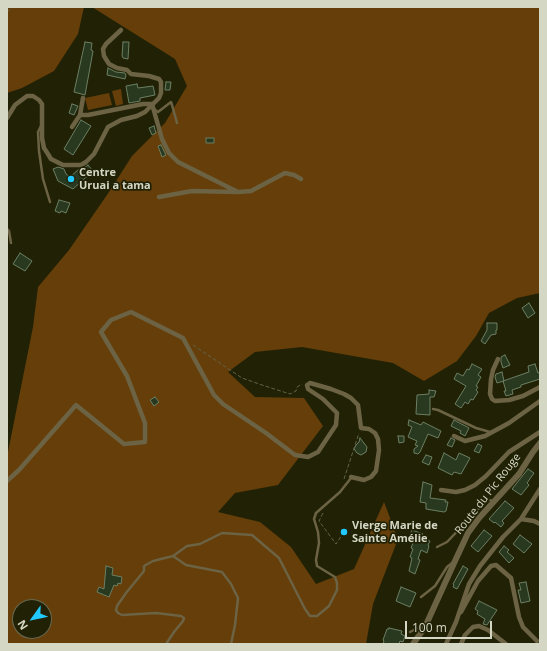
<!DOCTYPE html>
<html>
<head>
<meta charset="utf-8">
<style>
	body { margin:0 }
	#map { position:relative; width:547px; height:651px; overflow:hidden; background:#212205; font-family:"Open Sans",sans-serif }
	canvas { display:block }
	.frame { position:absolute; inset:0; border:8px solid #d5d7c5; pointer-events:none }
	.north { position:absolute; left:12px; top:599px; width:40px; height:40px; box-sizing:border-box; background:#212205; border:1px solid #696a52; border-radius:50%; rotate:237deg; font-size:11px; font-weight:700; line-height:16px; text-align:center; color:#d5d7c5 }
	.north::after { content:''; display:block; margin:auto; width:14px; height:18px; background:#21c9fd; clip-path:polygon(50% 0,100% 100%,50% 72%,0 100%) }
	.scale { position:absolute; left:405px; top:621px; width:87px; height:18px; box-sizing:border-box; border:2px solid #d5d7c5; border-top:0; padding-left:5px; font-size:12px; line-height:14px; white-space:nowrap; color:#d5d7c5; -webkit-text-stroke:3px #212205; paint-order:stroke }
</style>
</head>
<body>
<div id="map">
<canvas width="547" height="651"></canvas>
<div class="frame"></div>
<div class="north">N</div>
<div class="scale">100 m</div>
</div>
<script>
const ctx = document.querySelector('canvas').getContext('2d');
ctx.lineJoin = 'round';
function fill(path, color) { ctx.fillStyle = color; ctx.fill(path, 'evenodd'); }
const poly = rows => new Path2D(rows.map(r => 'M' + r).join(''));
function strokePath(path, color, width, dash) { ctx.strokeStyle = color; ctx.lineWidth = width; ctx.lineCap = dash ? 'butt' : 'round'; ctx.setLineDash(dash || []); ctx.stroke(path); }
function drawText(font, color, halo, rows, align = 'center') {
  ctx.font = font + ' "Open Sans",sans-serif'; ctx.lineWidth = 3.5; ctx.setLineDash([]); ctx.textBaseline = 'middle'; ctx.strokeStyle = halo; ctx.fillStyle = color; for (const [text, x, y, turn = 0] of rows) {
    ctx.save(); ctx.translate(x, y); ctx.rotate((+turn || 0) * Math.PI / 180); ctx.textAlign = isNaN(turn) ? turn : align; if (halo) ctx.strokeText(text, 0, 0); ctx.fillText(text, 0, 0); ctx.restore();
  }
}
const green = poly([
	[7,7,84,7,78,34,54,71,22,88,7,93],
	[92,7,540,7,540,293,517,298,489,313,476,336,457,361,424,381,393,363,302,347,255,352,228,372,255,397,304,398,323,426,278,485,235,493,218,512,260,522,291,547,316,584,354,569,384,502,398,539,373,604,366,644,7,644,7,457,33,327,38,287,69,250,109,192,132,156,165,123,187,86,175,59],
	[20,607,44,607,44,631,20,631],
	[121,89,123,104,116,106,112,91],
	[109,93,112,105,88,110,85,98]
]);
const building = poly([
	[85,42,92,43,91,50,93,51,85,95,74,92,85,42],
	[123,42,129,42,128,59,123,58,122,56,123,42],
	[108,68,116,72,125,73,126,75,125,79,107,75,108,68],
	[166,82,171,82,170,90,165,90,166,82],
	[137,84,138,88,153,86,155,95,140,98,140,101,129,103,126,86,137,84],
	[72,104,78,106,74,115,69,113,72,104],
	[81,120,91,126,73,155,64,149,81,120],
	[154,126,156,133,152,135,149,128,154,126],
	[206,138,214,138,214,143,206,143,206,138],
	[161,145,166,155,162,157,158,146,161,145],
	[88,165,93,171,73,189,58,181,53,169,58,167,64,169,66,174,70,177,79,169,84,168,88,165],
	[59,200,70,203,66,213,61,211,60,213,55,211,59,200],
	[20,253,32,261,25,271,13,264,20,253],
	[529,303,535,313,528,318,522,308,529,303],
	[487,323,497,323,497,330,496,330,496,334,491,335,485,344,481,341,487,330,487,323],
	[505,355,510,365,503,368,501,362,501,357,505,355],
	[472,364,482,369,478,375,481,377,476,386,478,387,476,390,478,392,473,400,471,399,468,404,465,402,461,408,455,404,466,386,454,379,457,373,463,376,467,369,469,370,472,364],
	[535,364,538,373,540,372,540,379,521,385,521,387,512,390,513,394,506,396,504,391,506,391,503,381,529,372,528,366,535,364],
	[502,372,504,381,497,383,495,377,496,374,502,372],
	[429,390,436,391,434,397,430,397,430,415,416,414,417,395,429,394,429,390],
	[155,397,159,402,154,406,150,400,155,397],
	[409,420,421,425,423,422,441,431,438,438,428,434,420,452,418,454,414,453,414,449,418,446,415,445,417,441,408,437,412,427,408,425,409,420],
	[454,420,469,428,465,436,460,433,461,431,451,426,454,420],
	[398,436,404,436,404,442,399,443,398,436],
	[360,438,367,447,366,452,361,455,357,453,354,449,356,445,359,442,360,438],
	[451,438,455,440,452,447,447,445,451,438],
	[478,444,482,446,479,453,474,451,478,444],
	[444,453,456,460,459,453,470,458,461,474,454,472,452,475,438,468,444,453],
	[426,455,432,457,429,465,422,462,426,455],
	[528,469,534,473,527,483,529,485,521,495,512,489,528,469],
	[423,482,432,485,430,498,446,500,445,502,448,502,446,511,444,512,426,509,426,503,420,502,423,482],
	[505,501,514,508,502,521,504,523,501,527,495,522,494,523,489,519,505,501],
	[412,530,423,534,421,537,430,541,428,545,429,546,427,553,421,550,418,559,420,560,415,574,409,571,412,558,410,557,413,549,411,548,415,537,410,535,412,530],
	[484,530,492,536,478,552,471,546,484,530],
	[520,535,532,544,524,553,513,544,520,535],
	[504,546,509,550,507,552,514,558,509,563,499,552,504,546],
	[106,566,113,568,112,575,122,577,121,584,118,583,117,586,114,585,109,597,97,592,99,587,104,589,106,566],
	[463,566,468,569,457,589,453,587,454,585,453,584,463,566],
	[526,582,530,601,521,603,518,590,521,590,519,583,526,582],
	[401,587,416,593,410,607,396,601,401,587],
	[479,601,497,610,487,625,483,624,485,619,477,614,478,611,475,609,479,601],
	[389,628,402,631,401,634,405,636,403,642,400,641,399,644,383,644,384,641,383,640,387,629,389,629,389,628]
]);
const path = poly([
	[7,12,13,7],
	[193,345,242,378,262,385,290,394,296,391,297,387,302,384],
	[344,479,359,433],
	[323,513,319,521,336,544,344,532]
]);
const service = poly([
	[154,109,158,112,171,102,172,105,177,123],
	[41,126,38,132,39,151,43,179,50,202],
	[7,229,9,231,11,243],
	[433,409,438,410,476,428,490,432],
	[437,547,447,542,487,500,490,500,494,502],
	[421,597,435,586,447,567,452,563],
	[410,632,426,624],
	[166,644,174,632,183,621,184,618,181,616,156,613,122,615,118,613,116,610,117,606,126,593,144,571,144,566,153,561,173,556],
	[231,644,235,625,238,598,231,584,222,572,186,565,173,556,187,546,200,544,222,533,252,535,279,558,305,609,310,616,317,616,329,606,337,590,337,583,335,577,317,566,316,560,319,543,318,532,314,519,316,513,340,492,351,478]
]);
const minor = poly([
	[80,115,83,98],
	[7,118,15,105,27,96,33,96,39,100,42,104,42,138,44,148,48,154,51,159,63,165,81,165,86,162,94,154,108,127,121,120,137,116,145,112,159,98,161,93,161,82,159,79,149,76,131,74,127,70,117,68,109,64,104,56,103,49,106,44,121,30],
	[72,127,80,115,88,115,143,104,152,104,162,139,169,153,178,162,238,192,251,191,285,173,294,175,301,179],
	[159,197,192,191,237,192],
	[498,359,493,370,491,379,490,394,492,399,495,401,509,400,523,396,540,387],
	[454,436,465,441,485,436,509,423,540,401],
	[7,481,19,470,76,405,124,444,145,442,145,423,127,376,101,332,111,320,131,312,183,338,214,395,223,404,266,433,295,455,308,457,318,452,336,425,337,413,323,399,308,389,307,385,310,383,331,389,344,394,351,398,358,405,361,428,369,429,375,433,378,439,379,450,376,471,371,477,364,480,351,477],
	[441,490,456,492,465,490,475,485,486,476,509,452,540,432],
	[521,519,534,521,540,524],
	[461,612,478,581,491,566,496,565,511,578,519,617,523,627,537,641],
	[446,644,456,622,469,584,480,566,503,537,521,519,540,489],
	[461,644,465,635,473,627,479,626,488,630,506,644]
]);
const tertiary = poly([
	[413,644,425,627,455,561,468,533,479,518,519,474,533,452,540,443]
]);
const markers = [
	[71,179,4,"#21c9fd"],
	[344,532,4,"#21c9fd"]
];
const poiNames = [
	["Centre",79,173],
	["Uruai a tama",79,186],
	["Vierge Marie de",352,526],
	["Sainte Amélie",352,539]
];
const streetNames = [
	["Route du Pic Rouge",488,494,-52]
];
fill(green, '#653e09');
fill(building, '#293920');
strokePath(building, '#6c7f63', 1);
strokePath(path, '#616249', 1, [4, 2]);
strokePath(service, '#6c6244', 2.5);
strokePath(minor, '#6c6244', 4.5);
strokePath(tertiary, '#6c6244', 6);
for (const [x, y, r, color] of markers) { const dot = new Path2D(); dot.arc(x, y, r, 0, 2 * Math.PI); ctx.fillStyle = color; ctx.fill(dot); strokePath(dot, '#212205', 1.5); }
drawText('bold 11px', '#d5d7c5', '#212205', poiNames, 'left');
drawText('11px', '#d5d7c5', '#212205', streetNames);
</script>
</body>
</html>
